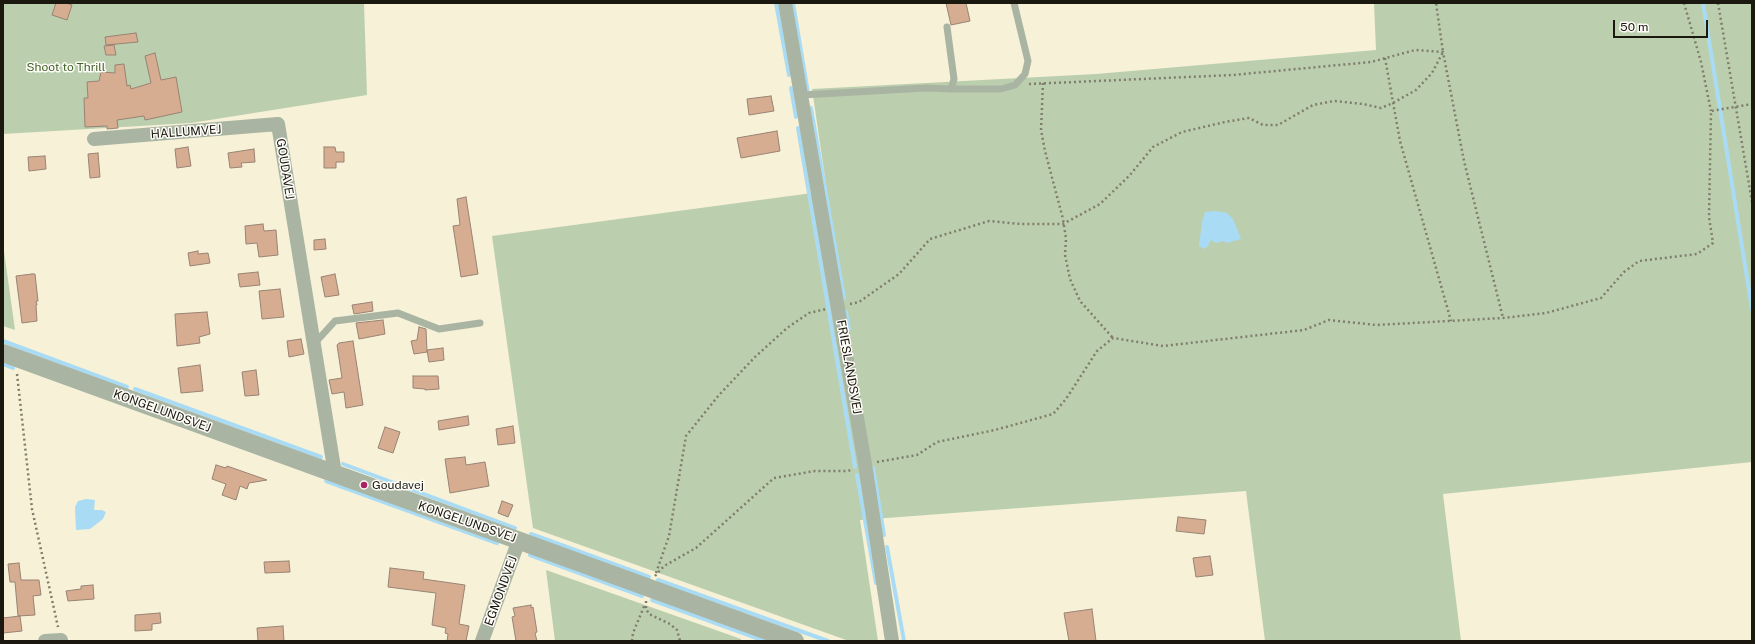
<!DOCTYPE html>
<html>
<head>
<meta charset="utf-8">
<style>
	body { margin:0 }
	#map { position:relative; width:1755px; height:644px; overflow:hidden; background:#f6f1d7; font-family:"Public Sans",sans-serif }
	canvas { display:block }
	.frame { position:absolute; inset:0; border:4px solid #1a180f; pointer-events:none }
	.scale { position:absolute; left:1613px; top:20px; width:95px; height:18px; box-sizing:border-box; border:2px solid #1a180f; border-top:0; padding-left:5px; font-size:12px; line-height:14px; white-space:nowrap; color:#1a180f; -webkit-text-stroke:3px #fefdf8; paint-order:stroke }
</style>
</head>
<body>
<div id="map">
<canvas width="1755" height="644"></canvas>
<div class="frame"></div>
<div class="scale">50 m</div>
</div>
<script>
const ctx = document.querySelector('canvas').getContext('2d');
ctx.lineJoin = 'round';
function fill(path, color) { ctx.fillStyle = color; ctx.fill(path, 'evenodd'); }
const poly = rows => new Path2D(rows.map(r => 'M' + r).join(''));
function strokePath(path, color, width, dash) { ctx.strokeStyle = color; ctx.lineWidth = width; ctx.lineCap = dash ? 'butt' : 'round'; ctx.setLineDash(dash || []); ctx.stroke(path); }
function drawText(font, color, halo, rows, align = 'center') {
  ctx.font = font + ' "Public Sans",sans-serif'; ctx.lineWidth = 3; ctx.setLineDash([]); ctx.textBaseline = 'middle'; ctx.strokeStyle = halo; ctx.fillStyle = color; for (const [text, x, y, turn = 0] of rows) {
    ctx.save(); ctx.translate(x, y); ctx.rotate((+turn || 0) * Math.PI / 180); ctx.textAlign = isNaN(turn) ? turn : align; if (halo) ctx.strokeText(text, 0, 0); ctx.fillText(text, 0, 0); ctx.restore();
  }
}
const green = poly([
	[3,3,364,3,367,95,191,123,3,134],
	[1374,3,1752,3,1752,462,1443,494,1461,641,1265,641,1246,491,860,520,878,641,849,641,533,528,492,236,827,191,812,89,1096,74,1376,50],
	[3,244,15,330,3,326],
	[546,570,741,639,741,641,555,641]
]);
const water = poly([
	[1216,211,1227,213,1233,219,1241,239,1227,243,1223,241,1216,243,1211,240,1208,246,1204,249,1199,246,1202,222,1205,212],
	[86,499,95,500,94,510,102,510,106,512,103,519,90,529,76,530,75,507,78,501]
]);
const stream = poly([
	[776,3,789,75],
	[793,3,808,93],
	[1703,3,1752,309],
	[791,88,796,117],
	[811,108,844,298],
	[798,128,855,467],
	[846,312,849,329],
	[3,341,127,387],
	[3,364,13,368],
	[135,389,321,457],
	[343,464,515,528],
	[873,468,884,535],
	[857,475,876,583],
	[326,481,497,543],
	[531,534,649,577],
	[887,547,904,641],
	[530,555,642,596],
	[658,580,828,641],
	[652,600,765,641]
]);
const building = poly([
	[56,3,66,3,72,5,67,20,52,15,56,3],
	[946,3,966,3,970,21,951,25,946,3],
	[136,33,138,42,106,45,105,37,136,33],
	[114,45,116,55,106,55,104,46,114,45],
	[155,53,161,80,176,77,182,112,145,120,144,116,117,120,118,128,107,129,107,126,85,127,84,98,88,98,87,82,99,81,101,72,115,73,115,65,124,64,127,86,130,85,131,89,151,83,145,56,155,53],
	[771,96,774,111,749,115,747,99,771,96],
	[777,131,780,151,741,158,737,138,777,131],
	[188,147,191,166,177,168,175,149,188,147],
	[324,147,335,147,336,152,344,152,344,162,336,162,336,168,324,168,324,147],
	[254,149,255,162,241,163,242,167,230,168,228,153,254,149],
	[98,153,100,177,90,178,88,154,98,153],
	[45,156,46,169,29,171,28,157,45,156],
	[466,197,478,274,461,277,453,226,460,225,457,199,466,197],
	[263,224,264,231,276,230,278,255,259,257,257,243,246,244,245,226,263,224],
	[325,239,326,249,314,250,314,240,325,239],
	[198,251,198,254,208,253,210,263,190,266,188,253,198,251],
	[258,272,260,285,240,287,238,274,258,272],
	[32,274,35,274,38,301,36,301,37,305,36,305,37,321,22,323,16,276,32,274],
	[335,274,339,295,325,297,321,277,335,274],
	[280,289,284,317,262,319,259,291,280,289],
	[372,302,373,311,354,314,352,305,372,302],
	[207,312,210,334,199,337,200,343,177,346,175,314,207,312],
	[383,320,385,334,359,339,356,323,383,320],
	[419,327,426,329,427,352,414,354,411,341,417,340,419,327],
	[301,339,304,354,289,357,287,341,301,339],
	[353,341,363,405,346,408,344,392,332,394,329,380,342,378,337,345,339,343,353,341],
	[443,348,444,360,429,362,427,350,443,348],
	[200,365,203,391,181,393,178,368,200,365],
	[256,370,259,395,245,396,242,372,256,370],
	[413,376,438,376,439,389,425,390,425,389,413,388,413,376],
	[468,416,469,425,439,430,438,421,468,416],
	[513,426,515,443,498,445,496,429,513,426],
	[385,427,400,432,393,453,378,448,385,427],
	[465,457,466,465,485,462,489,486,450,493,445,459,465,457],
	[216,465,226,468,227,466,267,480,249,483,247,489,240,486,236,500,222,495,226,484,212,479,216,465],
	[502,501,513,505,508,517,498,513,502,501],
	[1178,517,1206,520,1204,534,1176,531,1178,517],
	[1210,556,1213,575,1196,577,1193,558,1210,556],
	[289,561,290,572,265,573,264,562,289,561],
	[19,563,21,580,39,580,41,595,33,596,35,615,18,616,15,582,10,582,8,564,19,563],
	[390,568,424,572,423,579,465,585,459,624,469,626,466,641,447,641,448,634,445,633,446,628,432,625,436,593,388,587,390,568],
	[93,585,94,599,68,601,66,591,81,589,81,586,93,585],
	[531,605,531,608,533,607,537,632,535,633,537,641,516,641,512,617,515,616,513,608,531,605],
	[1092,609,1096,641,1069,641,1064,613,1092,609],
	[160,613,161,623,152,624,152,630,135,631,135,615,160,613],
	[20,616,22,631,3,633,3,618,20,616],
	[283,626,284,641,258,641,257,628,283,626]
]);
const path = poly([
	[1684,3,1701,62,1711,111],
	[1718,3,1752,202],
	[1385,58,1400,141,1451,321],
	[1043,83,1041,130,1045,151,1063,219,1066,239,1065,255,1070,279,1080,301,1113,338],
	[1029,84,1233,75,1371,62,1415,50,1443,52,1464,161,1503,318],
	[850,304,859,302,899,274,930,239,989,221,1021,224,1063,224,1100,204,1130,175,1153,147,1182,132,1225,122,1249,118,1263,125,1278,125,1313,105,1334,101,1363,104,1381,108,1393,103,1416,90,1432,73,1443,52,1436,3],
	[17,374,32,509,58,627],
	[877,462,917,455,937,442,995,430,1053,414,1066,399,1097,351,1113,338,1163,346,1304,330,1329,320,1376,325,1503,318,1546,313,1601,298,1624,272,1639,261,1697,254,1713,243,1709,217,1711,111,1752,104],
	[656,573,669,536,686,436,719,395,755,357,787,328,809,313,826,309],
	[655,576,664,566,696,548,774,478,815,471,848,471,853,469],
	[646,601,646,609,649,614,670,624,677,630,680,641],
	[632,641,633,633,645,604]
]);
const service = poly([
	[947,27,954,79,951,89,1001,89,1015,85,1025,74,1028,61,1014,3],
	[802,95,926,88,951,89],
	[314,344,335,321,398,313,439,329,480,323]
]);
const minor = poly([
	[785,3,865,464,892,641],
	[94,139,278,124,335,474],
	[45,641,61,640],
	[482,641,519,540]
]);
const tertiary = poly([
	[3,353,795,641]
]);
const markers = [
	[364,485,4,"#aa2165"]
];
const parkNames = [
	["Shoot to Thrill",66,67]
];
const streetNames = [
	["HALLUMVEJ",186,132,-4],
	["GOUDAVEJ",285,169,81],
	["FRIESLANDSVEJ",849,367,80],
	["KONGELUNDSVEJ",162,411,20],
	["KONGELUNDSVEJ",467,522,19],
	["EGMONDVEJ",501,591,-70]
];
const poiNames = [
	["Goudavej",372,485]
];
fill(green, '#bbcfaf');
fill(water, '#a9dcf4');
strokePath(stream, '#a9dcf4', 4);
fill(building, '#d6ad91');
strokePath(building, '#998374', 1);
strokePath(path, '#807d6c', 2.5, [2, 3]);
strokePath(service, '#aab4a2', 7);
strokePath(minor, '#aab4a2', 14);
strokePath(tertiary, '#aab4a2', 18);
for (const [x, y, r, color] of markers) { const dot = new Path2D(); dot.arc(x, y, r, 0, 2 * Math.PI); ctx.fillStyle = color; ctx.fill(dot); strokePath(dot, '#fefdf8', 1.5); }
drawText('12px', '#426229', '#fefdf8', parkNames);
drawText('12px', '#1a180f', '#fefdf8', streetNames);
drawText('12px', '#1a180f', '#fefdf8', poiNames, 'left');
</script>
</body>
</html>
